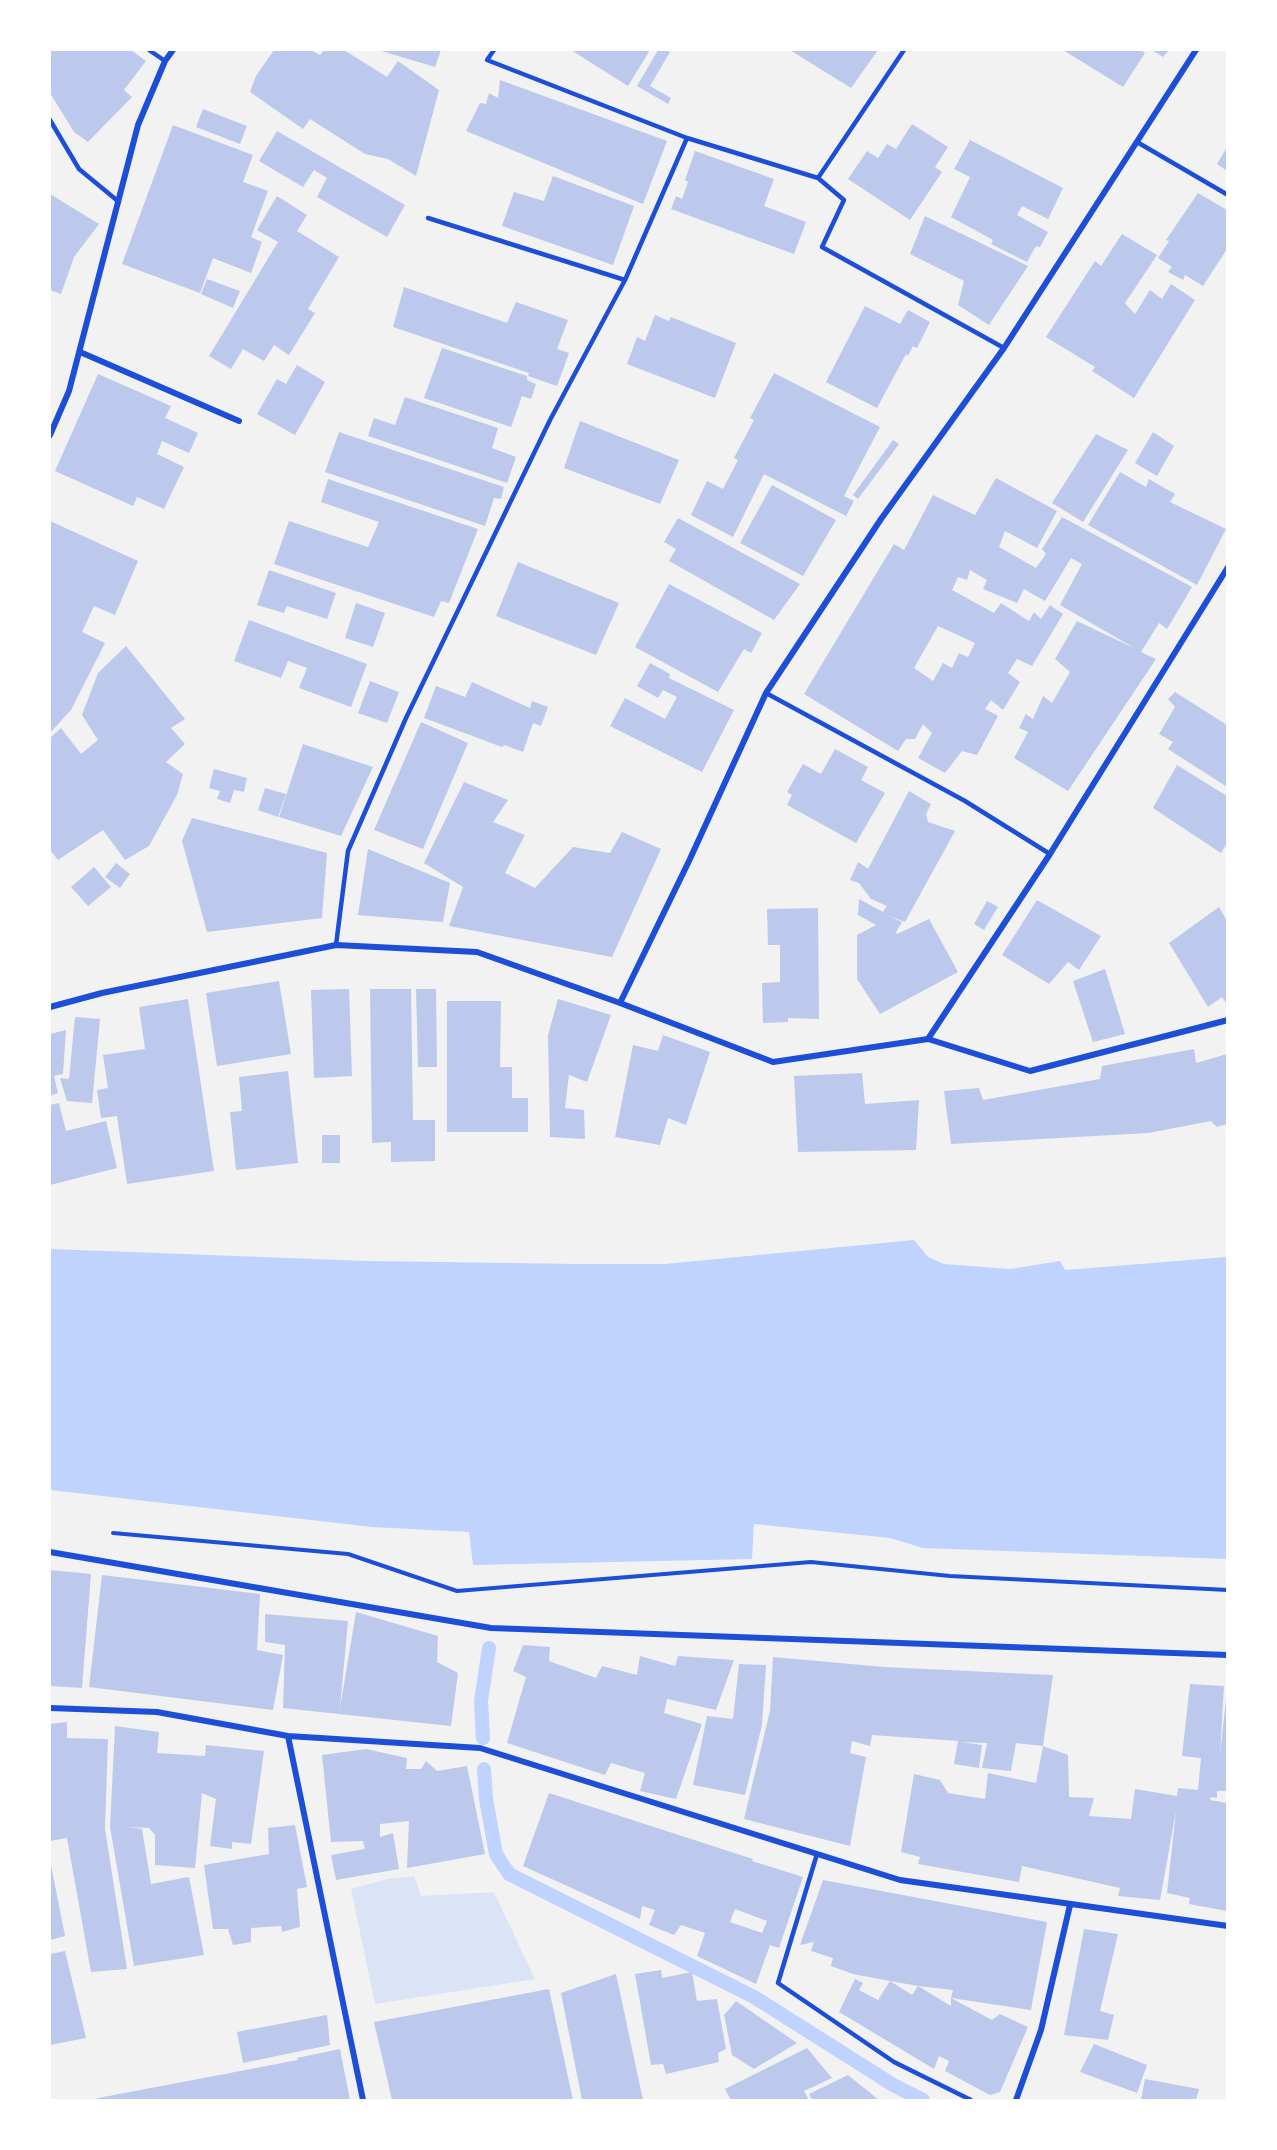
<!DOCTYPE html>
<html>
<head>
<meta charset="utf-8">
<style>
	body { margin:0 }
	#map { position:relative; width:1277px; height:2150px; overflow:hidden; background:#f2f2f2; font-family:Figtree,sans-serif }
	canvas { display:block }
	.frame { position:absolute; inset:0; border:51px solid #fff; pointer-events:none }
</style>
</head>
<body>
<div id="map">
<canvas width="1277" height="2150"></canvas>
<div class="frame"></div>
</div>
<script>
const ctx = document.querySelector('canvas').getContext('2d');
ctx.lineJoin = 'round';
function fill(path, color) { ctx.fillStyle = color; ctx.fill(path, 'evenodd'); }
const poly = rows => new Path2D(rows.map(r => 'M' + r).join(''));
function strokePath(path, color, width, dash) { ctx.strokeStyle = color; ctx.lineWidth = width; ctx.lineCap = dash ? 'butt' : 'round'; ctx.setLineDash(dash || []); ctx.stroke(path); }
const green = poly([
	[414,1876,421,1896,494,1892,535,1979,375,2004,351,1889,387,1879]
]);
const water = poly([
	[914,1240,928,1257,944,1264,1010,1269,1060,1261,1065,1270,1227,1257,1227,1559,923,1548,890,1538,754,1524,752,1559,473,1565,469,1532,372,1527,50,1490,50,1249,369,1261,579,1264,665,1264]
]);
const stream = poly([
	[483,1738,481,1701,489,1648],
	[484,1769,486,1799,496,1854,509,1874,754,1997,895,2086,923,2100]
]);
const building = poly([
	[50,50,131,50,146,61,124,90,132,97,88,142,74,132,50,93],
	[274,50,311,50,320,55,324,50,344,50,387,77,398,61,439,90,416,176,388,159,365,154,310,119,303,129,250,92,256,76],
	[378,50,441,50,435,67],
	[571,50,650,50,628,86],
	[658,50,666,50,670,52,650,86,671,98,668,104,637,86],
	[790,50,878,50,851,88],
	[1063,50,1140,50,1145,53,1123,87],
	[1152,50,1169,50,1163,57],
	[500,80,667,141,643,204,466,131,480,103,486,104,489,93,498,98],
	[203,109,247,126,240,144,196,127],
	[912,124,948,147,935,167,942,172,910,220,848,179,867,151,878,158,887,144,896,149],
	[173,125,253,155,243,182,268,191,251,237,262,242,251,273,213,258,200,293,122,264],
	[277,131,405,205,387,237,317,197,327,178,314,170,303,187,259,161],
	[970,140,1063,188,1048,219,1022,206,1017,215,1048,232,1040,247,1036,246,1027,262,991,244,993,240,951,217,970,177,954,169],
	[1227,147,1227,171,1217,164],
	[695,151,774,179,764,206,806,222,794,254,671,209,676,196,682,199,688,182,685,180],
	[553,176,634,206,613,265,502,226,514,192,544,201],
	[1198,193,1227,210,1227,249,1203,286,1185,275,1183,280,1168,272,1172,267,1158,258,1169,241,1166,240],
	[50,194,99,224,74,257,61,294,50,290],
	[277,196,307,215,297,231,339,257,308,309,315,313,289,355,274,345,264,361,243,349,231,369,209,356,278,242,257,230],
	[925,216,1028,266,989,325,958,305,964,281,910,254],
	[1122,234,1157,255,1125,303,1135,314,1150,290,1162,299,1171,284,1195,300,1134,398,1092,371,1095,367,1046,337,1095,261,1101,266],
	[207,279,240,291,233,308,201,294],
	[404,287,507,323,516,302,568,320,557,349,569,353,557,386,528,376,529,373,393,327],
	[865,306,900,324,908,310,930,322,917,348,913,346,908,356,906,354,877,408,826,382],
	[655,315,669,321,671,317,736,343,715,398,627,364,637,337,645,341],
	[442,348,527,376,527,380,536,384,531,399,522,396,511,427,424,398],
	[297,365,325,382,295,435,257,414,277,379,286,384],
	[774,373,880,427,844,496,854,501,846,516,764,474,733,537,691,515,707,481,723,489,738,460,734,458,754,420,750,418],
	[98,374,171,406,165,418,198,433,189,453,162,441,157,454,184,467,164,509,137,497,133,506,55,471],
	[405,397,498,428,492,448,516,457,507,483,368,436,374,418,395,425],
	[580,421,679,460,660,504,564,468],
	[339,432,504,487,501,499,494,498,485,526,325,472],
	[1153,432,1174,446,1157,476,1135,463],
	[1096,434,1128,450,1083,522,1052,503],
	[893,440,899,444,858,499,853,495],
	[1120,472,1146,487,1149,479,1175,494,1170,502,1226,529,1197,585,1088,525],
	[996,478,1057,511,1037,548,1005,531,999,547,1036,568,1046,554,1042,549,1062,517,1192,587,1167,629,1159,623,1141,652,1156,659,1068,791,1014,758,1028,732,1019,728,1026,714,1033,719,1043,696,1052,703,1070,672,1055,659,1077,621,1136,649,1060,605,1082,564,1071,558,1045,601,1024,589,1017,603,983,589,987,580,970,570,967,580,958,577,952,590,994,613,1001,603,1029,621,1034,612,1041,619,1050,605,1063,614,1032,666,1017,659,1008,673,1020,682,1003,710,991,700,985,709,998,716,977,755,962,751,945,773,918,758,932,733,923,724,915,739,906,739,898,751,804,694,894,544,904,550,933,495,975,515],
	[938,626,975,643,968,657,959,653,952,668,943,663,933,681,914,668],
	[328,479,478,529,449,603,441,601,434,617,274,564,289,521,368,547,379,522,321,502],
	[772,485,836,520,803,576,740,543],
	[678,518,800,584,774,620,669,561,676,549,664,542],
	[50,521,138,561,115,615,94,606,82,632,105,643,71,710,50,733,50,554,51,550,50,549],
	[518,562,619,603,596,655,496,616],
	[269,570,336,593,327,619,287,606,284,613,257,605],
	[669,584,762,633,751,653,744,649,718,692,635,647],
	[356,603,385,613,373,647,345,638],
	[249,620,367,664,351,707,299,688,307,668,288,661,281,678,234,661],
	[126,646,185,719,171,728,185,744,166,762,183,774,177,795,149,846,125,860,103,830,58,860,51,851,50,852,50,738,61,728,81,754,98,740,82,715,98,673],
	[650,663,670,674,669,678,734,710,702,772,610,726,625,698,665,719,677,697,663,690,658,698,637,686],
	[370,681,399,692,387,723,358,713],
	[472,682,530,708,532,701,548,707,541,726,533,723,523,752,504,745,502,747,424,718,436,686,465,697],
	[1175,692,1227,725,1227,787,1168,749,1173,742,1159,734,1175,707,1168,699],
	[421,722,468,743,423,849,374,830],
	[303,744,373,767,341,836,279,817],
	[835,749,868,767,861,780,885,793,856,843,787,805,792,795,787,792,803,764,821,774],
	[1177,765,1227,796,1227,843,1221,853,1153,808],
	[214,769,247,778,244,792,234,790,230,803,217,799,220,791,209,788],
	[464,782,508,800,493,822,525,835,505,873,535,888,573,847,610,853,622,832,661,849,612,957,449,926,463,887,424,863],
	[265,788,286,794,278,817,258,810],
	[909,791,931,804,926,814,928,822,955,831,905,922,887,915,902,922,896,932,897,934,929,919,958,972,880,1014,857,979,857,935,876,925,858,915,859,899,883,912,887,906,871,899,859,883,850,880,858,862,868,869],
	[192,818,327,853,322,918,207,932,182,841],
	[368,849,450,883,443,922,358,915],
	[116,863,130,874,120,888,105,877],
	[94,867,111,887,88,906,71,887],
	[1037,900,1101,936,1079,970,1068,962,1049,984,1002,955],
	[987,901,998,907,984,930,974,924],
	[1219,907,1227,921,1227,1001,1226,1003,1222,997,1208,1007,1169,943],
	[818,908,819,1019,788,1018,788,1022,763,1023,762,983,780,982,780,945,768,945,767,909],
	[1105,969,1125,1034,1093,1042,1073,981],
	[279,981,291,1054,217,1066,206,993],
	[349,989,352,1076,314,1078,311,990],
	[370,989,411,989,413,1120,435,1120,435,1161,391,1162,391,1142,372,1143],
	[416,989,436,989,437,1067,418,1067],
	[188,999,214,1171,127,1184,117,1116,101,1118,97,1090,108,1088,103,1055,145,1049,139,1007],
	[558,999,611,1015,587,1082,569,1075,565,1108,584,1110,585,1139,550,1137,548,1035],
	[447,1001,501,1001,500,1067,512,1067,512,1098,528,1098,528,1132,447,1132],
	[75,1017,100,1019,92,1103,67,1101,60,1078,69,1079],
	[66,1030,63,1074,54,1076,58,1093,50,1096,50,1034],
	[663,1035,710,1052,686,1125,668,1118,660,1145,615,1137,633,1045,658,1051],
	[1194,1049,1196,1063,1227,1054,1227,1124,1217,1127,1211,1121,1148,1133,951,1144,944,1091,979,1088,983,1100,1100,1079,1102,1066],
	[288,1071,298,1163,236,1170,230,1112,242,1111,239,1077],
	[862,1073,865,1104,919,1100,916,1150,798,1152,794,1076],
	[59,1103,66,1131,106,1121,117,1168,50,1185,50,1105],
	[322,1135,340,1135,340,1163,322,1163],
	[50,1570,91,1574,82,1688,50,1686],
	[102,1575,260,1594,257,1650,283,1655,273,1710,89,1687],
	[356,1612,438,1636,437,1662,458,1673,451,1726,283,1708,285,1645,265,1642,265,1614,348,1621,340,1708],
	[523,1645,550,1647,549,1661,596,1678,602,1666,637,1675,640,1656,675,1666,678,1656,734,1660,716,1710,667,1699,664,1713,702,1724,676,1799,640,1791,645,1773,611,1763,605,1775,507,1743,526,1677,513,1671],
	[773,1657,884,1667,1053,1675,1043,1746,1016,1743,1011,1771,982,1768,987,1743,961,1742,982,1745,979,1768,954,1764,958,1741,872,1735,870,1746,852,1741,850,1753,866,1757,850,1846,744,1819,770,1711],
	[739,1664,766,1665,762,1725,745,1795,693,1785,707,1716,733,1719],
	[1190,1684,1224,1686,1220,1754,1226,1699,1227,1699,1227,1791,1217,1791,1217,1798,1211,1797,1210,1800,1227,1803,1227,1911,1189,1904,1190,1898,1167,1893,1176,1811,1160,1900,1118,1896,1120,1888,1022,1866,1019,1882,918,1864,920,1857,901,1852,914,1774,940,1780,948,1793,985,1799,988,1773,1036,1783,1043,1746,1068,1755,1069,1797,1094,1798,1089,1816,1131,1819,1135,1789,1177,1796,1178,1788,1198,1790,1201,1758,1182,1756],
	[67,1722,67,1738,108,1739,105,1829,127,1969,91,1972,67,1838,50,1841,50,1724],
	[115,1726,159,1732,157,1753,205,1756,206,1745,264,1751,251,1844,232,1842,232,1849,210,1846,216,1799,202,1793,195,1868,155,1865,155,1835,149,1828,128,1827,142,1829,151,1884,189,1877,204,1955,134,1966,110,1827],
	[366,1749,407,1758,406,1769,421,1769,426,1761,437,1771,467,1766,485,1854,407,1868,409,1821,380,1824,380,1837,393,1833,399,1869,336,1880,331,1855,365,1849,363,1841,331,1842,322,1755],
	[549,1793,753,1859,752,1861,803,1877,779,1948,770,1945,756,1984,697,1956,705,1933,681,1925,674,1935,649,1925,655,1910,642,1906,640,1919,523,1866],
	[735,1909,767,1921,762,1933,730,1922],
	[295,1825,307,1887,297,1889,300,1927,282,1932,281,1926,251,1928,251,1942,233,1945,228,1929,213,1929,204,1865,269,1854,268,1828],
	[50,1860,65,1936,50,1940],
	[823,1880,1047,1922,1031,2010,951,1998,953,1990,918,1986,951,2006,951,1998,992,2020,1000,2014,1028,2027,1000,2092,990,2095,945,2071,949,2061,939,2056,934,2069,839,2012,855,1979,863,1983,859,1990,878,2000,890,1981,853,1974,831,1966,833,1958,811,1951,814,1942,800,1945],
	[890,1981,918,1986,912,1995],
	[1084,1929,1118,1934,1100,2011,1114,2015,1108,2040,1064,2035],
	[65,1951,86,2038,50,2045,50,1954],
	[661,1970,662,1978,692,1972,697,2001,717,1999,726,2049,718,2053,719,2062,666,2074,663,2064,651,2065,635,1974],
	[616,1974,643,2100,582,2100,561,1993],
	[549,1989,573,2100,392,2100,374,2022],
	[736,2001,797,2043,754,2069,732,2055,724,2015],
	[327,2015,330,2045,243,2063,237,2032],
	[1094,2044,1147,2065,1137,2093,1080,2072],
	[807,2048,832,2078,804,2091,809,2100,731,2100,725,2089],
	[340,2049,350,2100,88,2100,298,2060,297,2058],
	[848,2075,879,2100,812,2100,809,2094],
	[1145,2079,1199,2089,1196,2100,1141,2100]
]);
const path = poly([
	[113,1533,348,1554,457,1591,811,1562,950,1576,1228,1590]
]);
const service = poly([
	[149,50,165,61],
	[50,120,79,169,119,202],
	[687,138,818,178,904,50],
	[1137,142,1228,195],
	[818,178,844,200,822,247,1004,348],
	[428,218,625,280],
	[766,693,965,801,1050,854],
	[336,945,348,851,406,718,550,420,625,280,687,138,487,60,494,50],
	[817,1854,778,1983,894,2062,971,2100]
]);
const minor = poly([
	[80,352,239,421],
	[50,435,69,391,138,125,165,61,173,50],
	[620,1003,689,861,766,693,881,519,1004,348,1196,50],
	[50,1007,102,993,336,945,477,952,620,1003,773,1062,928,1039,1030,1071,1228,1020],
	[928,1039,1050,854,1228,567],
	[50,1552,491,1628,1228,1655],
	[50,1708,157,1712,288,1736,480,1748,900,1880,1228,1926],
	[288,1736,363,2100],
	[1016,2100,1041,2030,1070,1905]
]);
fill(green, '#dbe4f7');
fill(water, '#bfd3fe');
strokePath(stream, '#bfd3fe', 14);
fill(building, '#bdc9ec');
strokePath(path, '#1d4ed8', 4);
strokePath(service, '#1d4ed8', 4.5);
strokePath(minor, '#1d4ed8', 6);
</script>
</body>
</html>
